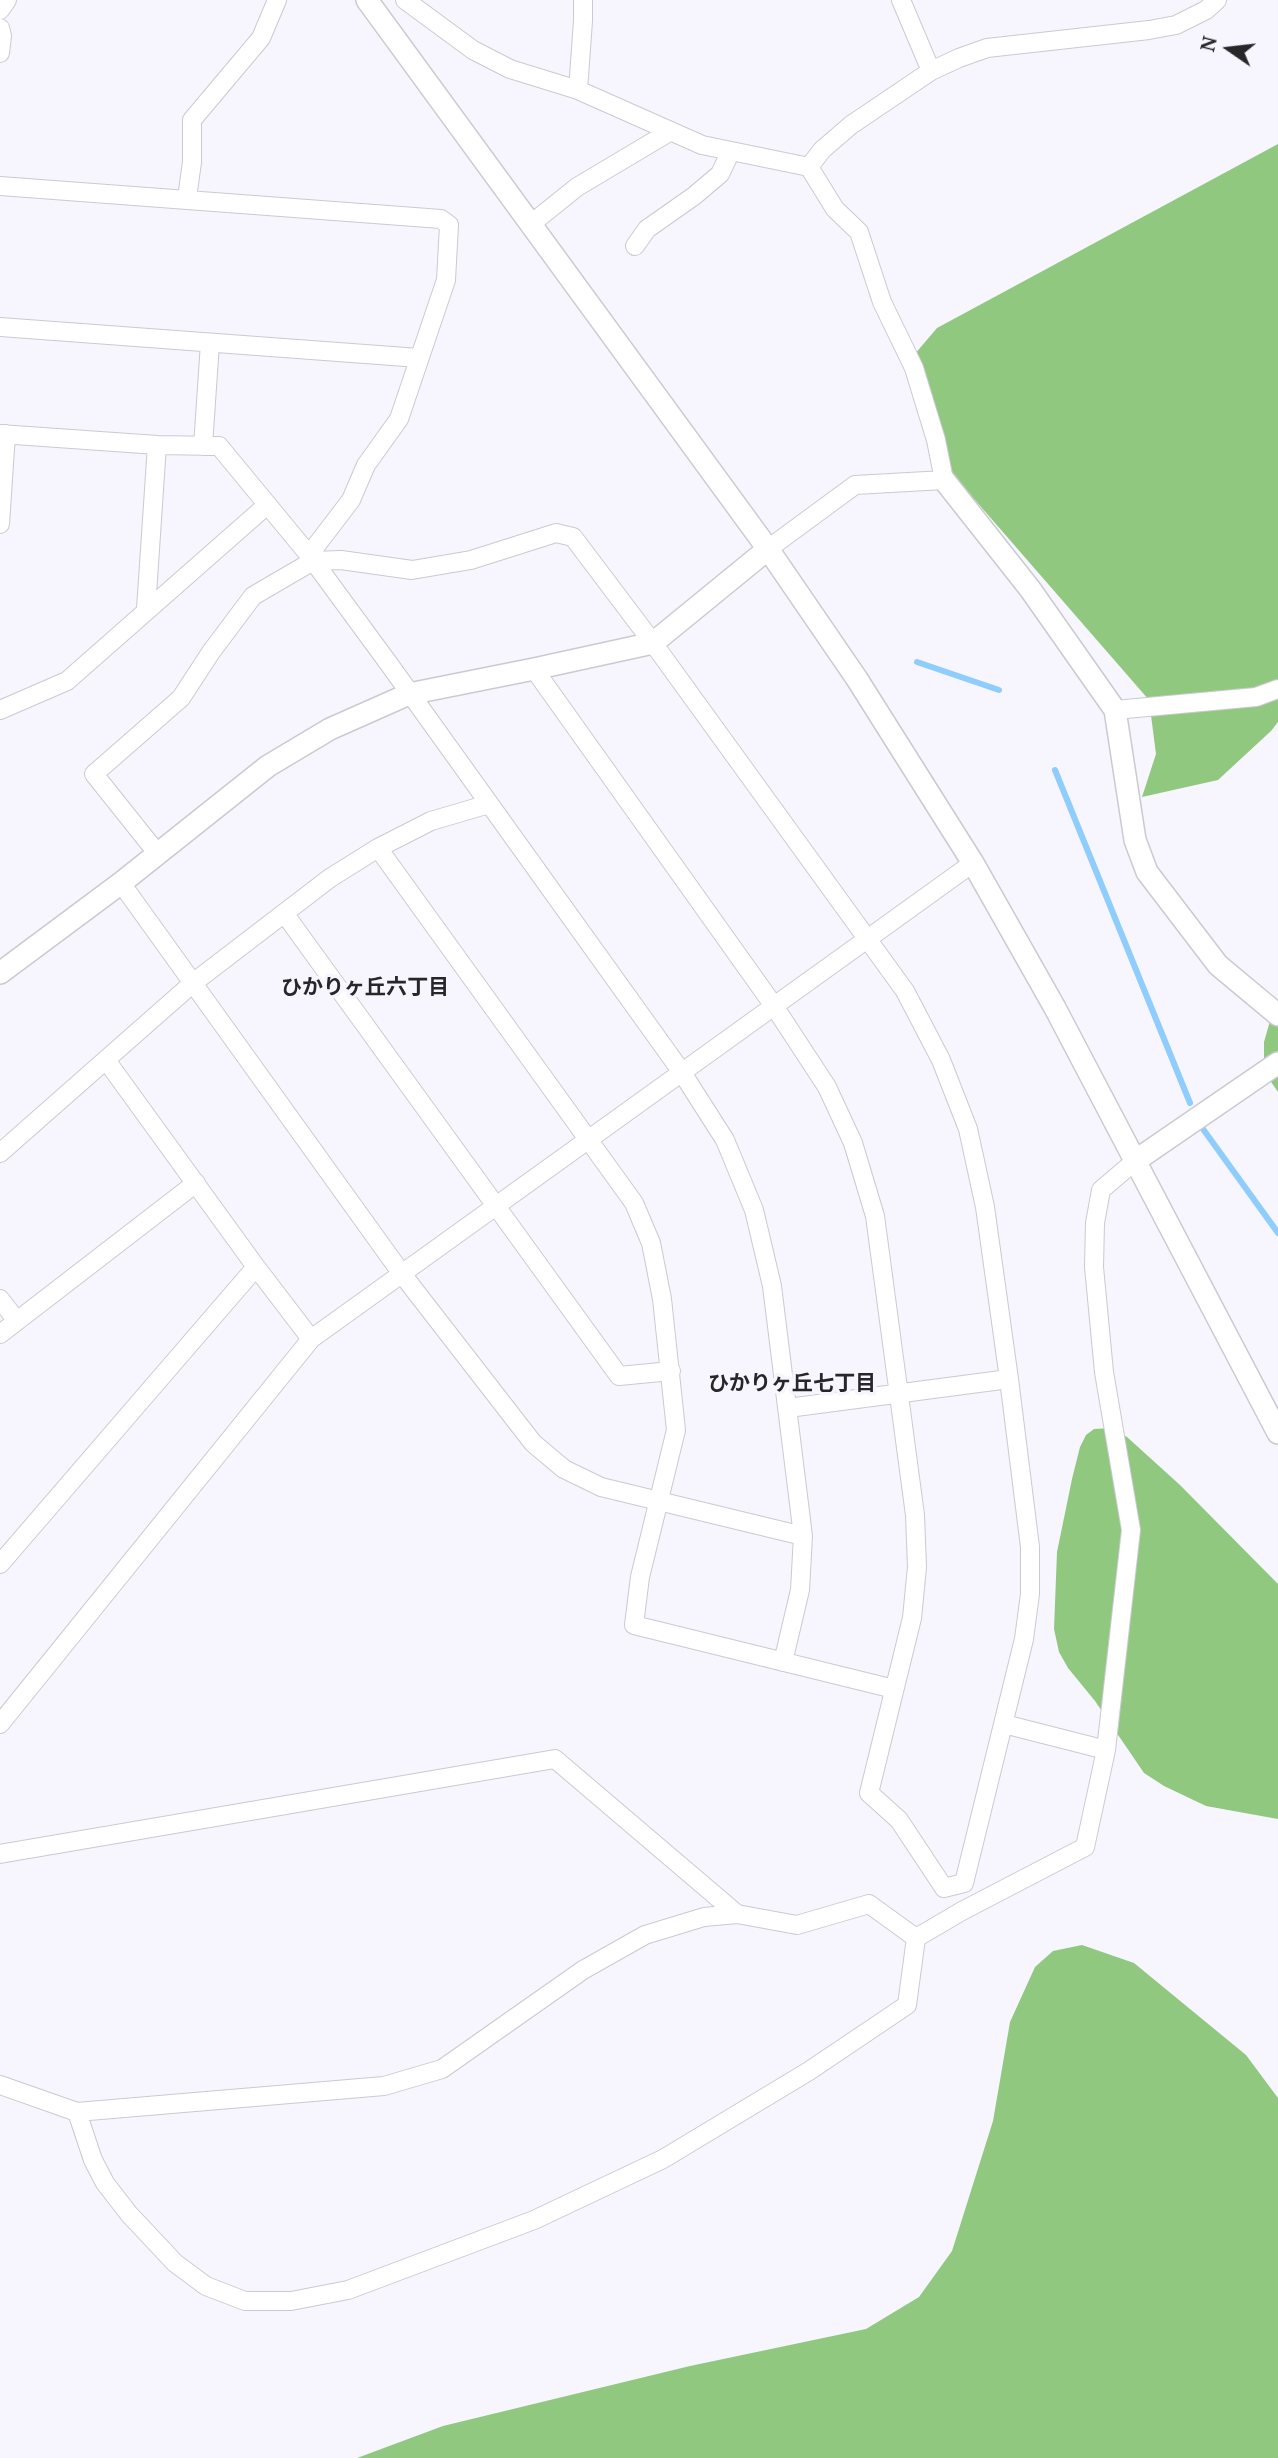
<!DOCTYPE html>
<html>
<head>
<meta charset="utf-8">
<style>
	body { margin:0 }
	#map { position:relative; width:1278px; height:2458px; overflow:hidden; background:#f7f5fd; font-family:"Noto Serif",serif }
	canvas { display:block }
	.north { position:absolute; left:1194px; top:14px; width:70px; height:70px; -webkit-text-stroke:5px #f7f5fd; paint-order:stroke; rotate:284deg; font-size:19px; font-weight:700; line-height:28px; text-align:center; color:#272629 }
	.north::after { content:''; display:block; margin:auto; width:24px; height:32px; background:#272629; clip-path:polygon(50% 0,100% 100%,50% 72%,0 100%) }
</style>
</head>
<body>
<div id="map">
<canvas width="1278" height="2458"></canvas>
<div class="north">N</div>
</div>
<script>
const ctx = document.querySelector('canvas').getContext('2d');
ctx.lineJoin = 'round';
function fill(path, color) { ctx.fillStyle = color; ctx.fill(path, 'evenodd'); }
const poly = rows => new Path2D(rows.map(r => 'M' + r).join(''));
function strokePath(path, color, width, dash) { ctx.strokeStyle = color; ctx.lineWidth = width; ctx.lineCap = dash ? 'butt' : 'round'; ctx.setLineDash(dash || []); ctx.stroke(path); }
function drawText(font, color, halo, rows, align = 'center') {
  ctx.font = font + ' "Noto Serif","Noto Sans JP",serif'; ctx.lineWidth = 7; ctx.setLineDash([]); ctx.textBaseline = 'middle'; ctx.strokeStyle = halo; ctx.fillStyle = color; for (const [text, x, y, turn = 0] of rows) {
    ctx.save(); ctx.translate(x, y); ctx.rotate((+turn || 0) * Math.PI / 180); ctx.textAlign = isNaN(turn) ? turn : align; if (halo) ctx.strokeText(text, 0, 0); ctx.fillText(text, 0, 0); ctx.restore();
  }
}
const forest = poly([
	[1278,144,1278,722,1271,731,1218,780,1142,797,1156,754,1149,700,935,454,914,355,937,328],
	[1278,1005,1278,1092,1267,1076,1264,1062,1264,1042,1270,1021],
	[1111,1428,1127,1437,1180,1485,1278,1584,1278,1819,1206,1806,1164,1786,1144,1773,1095,1701,1068,1668,1059,1652,1054,1629,1057,1552,1072,1479,1080,1447,1086,1435,1094,1429],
	[1082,1945,1134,1963,1246,2055,1278,2098,1278,2458,357,2458,443,2426,690,2366,866,2329,919,2297,952,2251,993,2121,1010,2022,1035,1967,1053,1951]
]);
const stream = poly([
	[917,662,999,690],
	[1055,770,1190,1103],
	[1203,1129,1278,1233]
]);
const minor = poly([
	[405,0,473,50,510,69,578,90,702,145,809,167,835,209,859,232,882,302,914,368,936,440,944,480,855,485,768,549],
	[901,0,931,71],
	[0,10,7,0],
	[0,28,2,36,0,53],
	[578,90,583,21,583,0],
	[809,167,822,150,851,125,931,71,959,58,987,48,1149,30,1176,25,1206,10,1217,0],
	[0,186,441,219,449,225,446,280,399,419,366,465,351,500,309,555],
	[187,198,192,162,192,120,261,38,277,0],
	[531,224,577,187,671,131],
	[635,246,647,229,694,196,720,174,731,151],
	[0,327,419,358],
	[0,434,157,445,219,446,309,555,389,664,681,1071,725,1140,754,1210,772,1286,803,1536,800,1590,783,1662],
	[203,446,210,343],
	[0,524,6,434],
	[146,609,157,445],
	[0,710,67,681,267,505],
	[1115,710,1256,697,1278,689],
	[378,848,634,1203,651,1243,662,1299,676,1430,640,1577,634,1625,894,1689],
	[157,853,94,774,181,698,211,652,253,596,313,561,341,560,412,570,471,560,556,533,573,537,653,643,905,991,941,1060,968,1129,985,1207,1009,1379,1030,1547,1030,1594,1024,1639,964,1883,944,1888,899,1820,869,1793,912,1618,917,1567,915,1515,875,1216,853,1143,827,1087,774,1006,534,669],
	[121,883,402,1274,533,1443,564,1469,601,1487,803,1536],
	[284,913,619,1376,671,1371],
	[106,1060,256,1267,311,1339],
	[0,1153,193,983,330,878,378,848,431,821,489,804],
	[0,1299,17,1321],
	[0,1334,196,1183],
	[788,1408,1009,1379],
	[0,1564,256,1267],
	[0,1724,311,1339,973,863],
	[1004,1724,1106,1750],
	[0,1854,555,1759,737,1914],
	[916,1938,962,1911,1085,1847,1106,1750,1131,1530,1104,1372,1094,1267,1095,1223,1101,1190,1135,1161],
	[0,2085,77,2112,384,2086,442,2069,583,1970,645,1935,704,1917,737,1914,797,1925,869,1904,916,1938],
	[77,2112,93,2160,105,2183,129,2214,175,2263,206,2286,245,2301,291,2301,348,2290,534,2220,663,2159,809,2071,907,2005,916,1938]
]);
const tertiary = poly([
	[367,0,768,549,857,679,973,863,1055,1008,1278,1433],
	[944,480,1030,589,1115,710,1135,840,1147,872,1218,965,1278,1015],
	[0,973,121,883,268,766,330,729,409,694,534,669,653,643,768,549],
	[1135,1161,1278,1063]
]);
const neighbourhoodNames = [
	["ひかりヶ丘六丁目",365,988],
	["ひかりヶ丘七丁目",792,1384]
];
fill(forest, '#91c87f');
strokePath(stream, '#8ecdfc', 6);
strokePath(minor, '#cbcad1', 20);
strokePath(tertiary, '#cbcad1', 24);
strokePath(minor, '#fff', 18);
strokePath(tertiary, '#fff', 21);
drawText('bold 21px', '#272629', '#f7f5fd', neighbourhoodNames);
</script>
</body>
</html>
